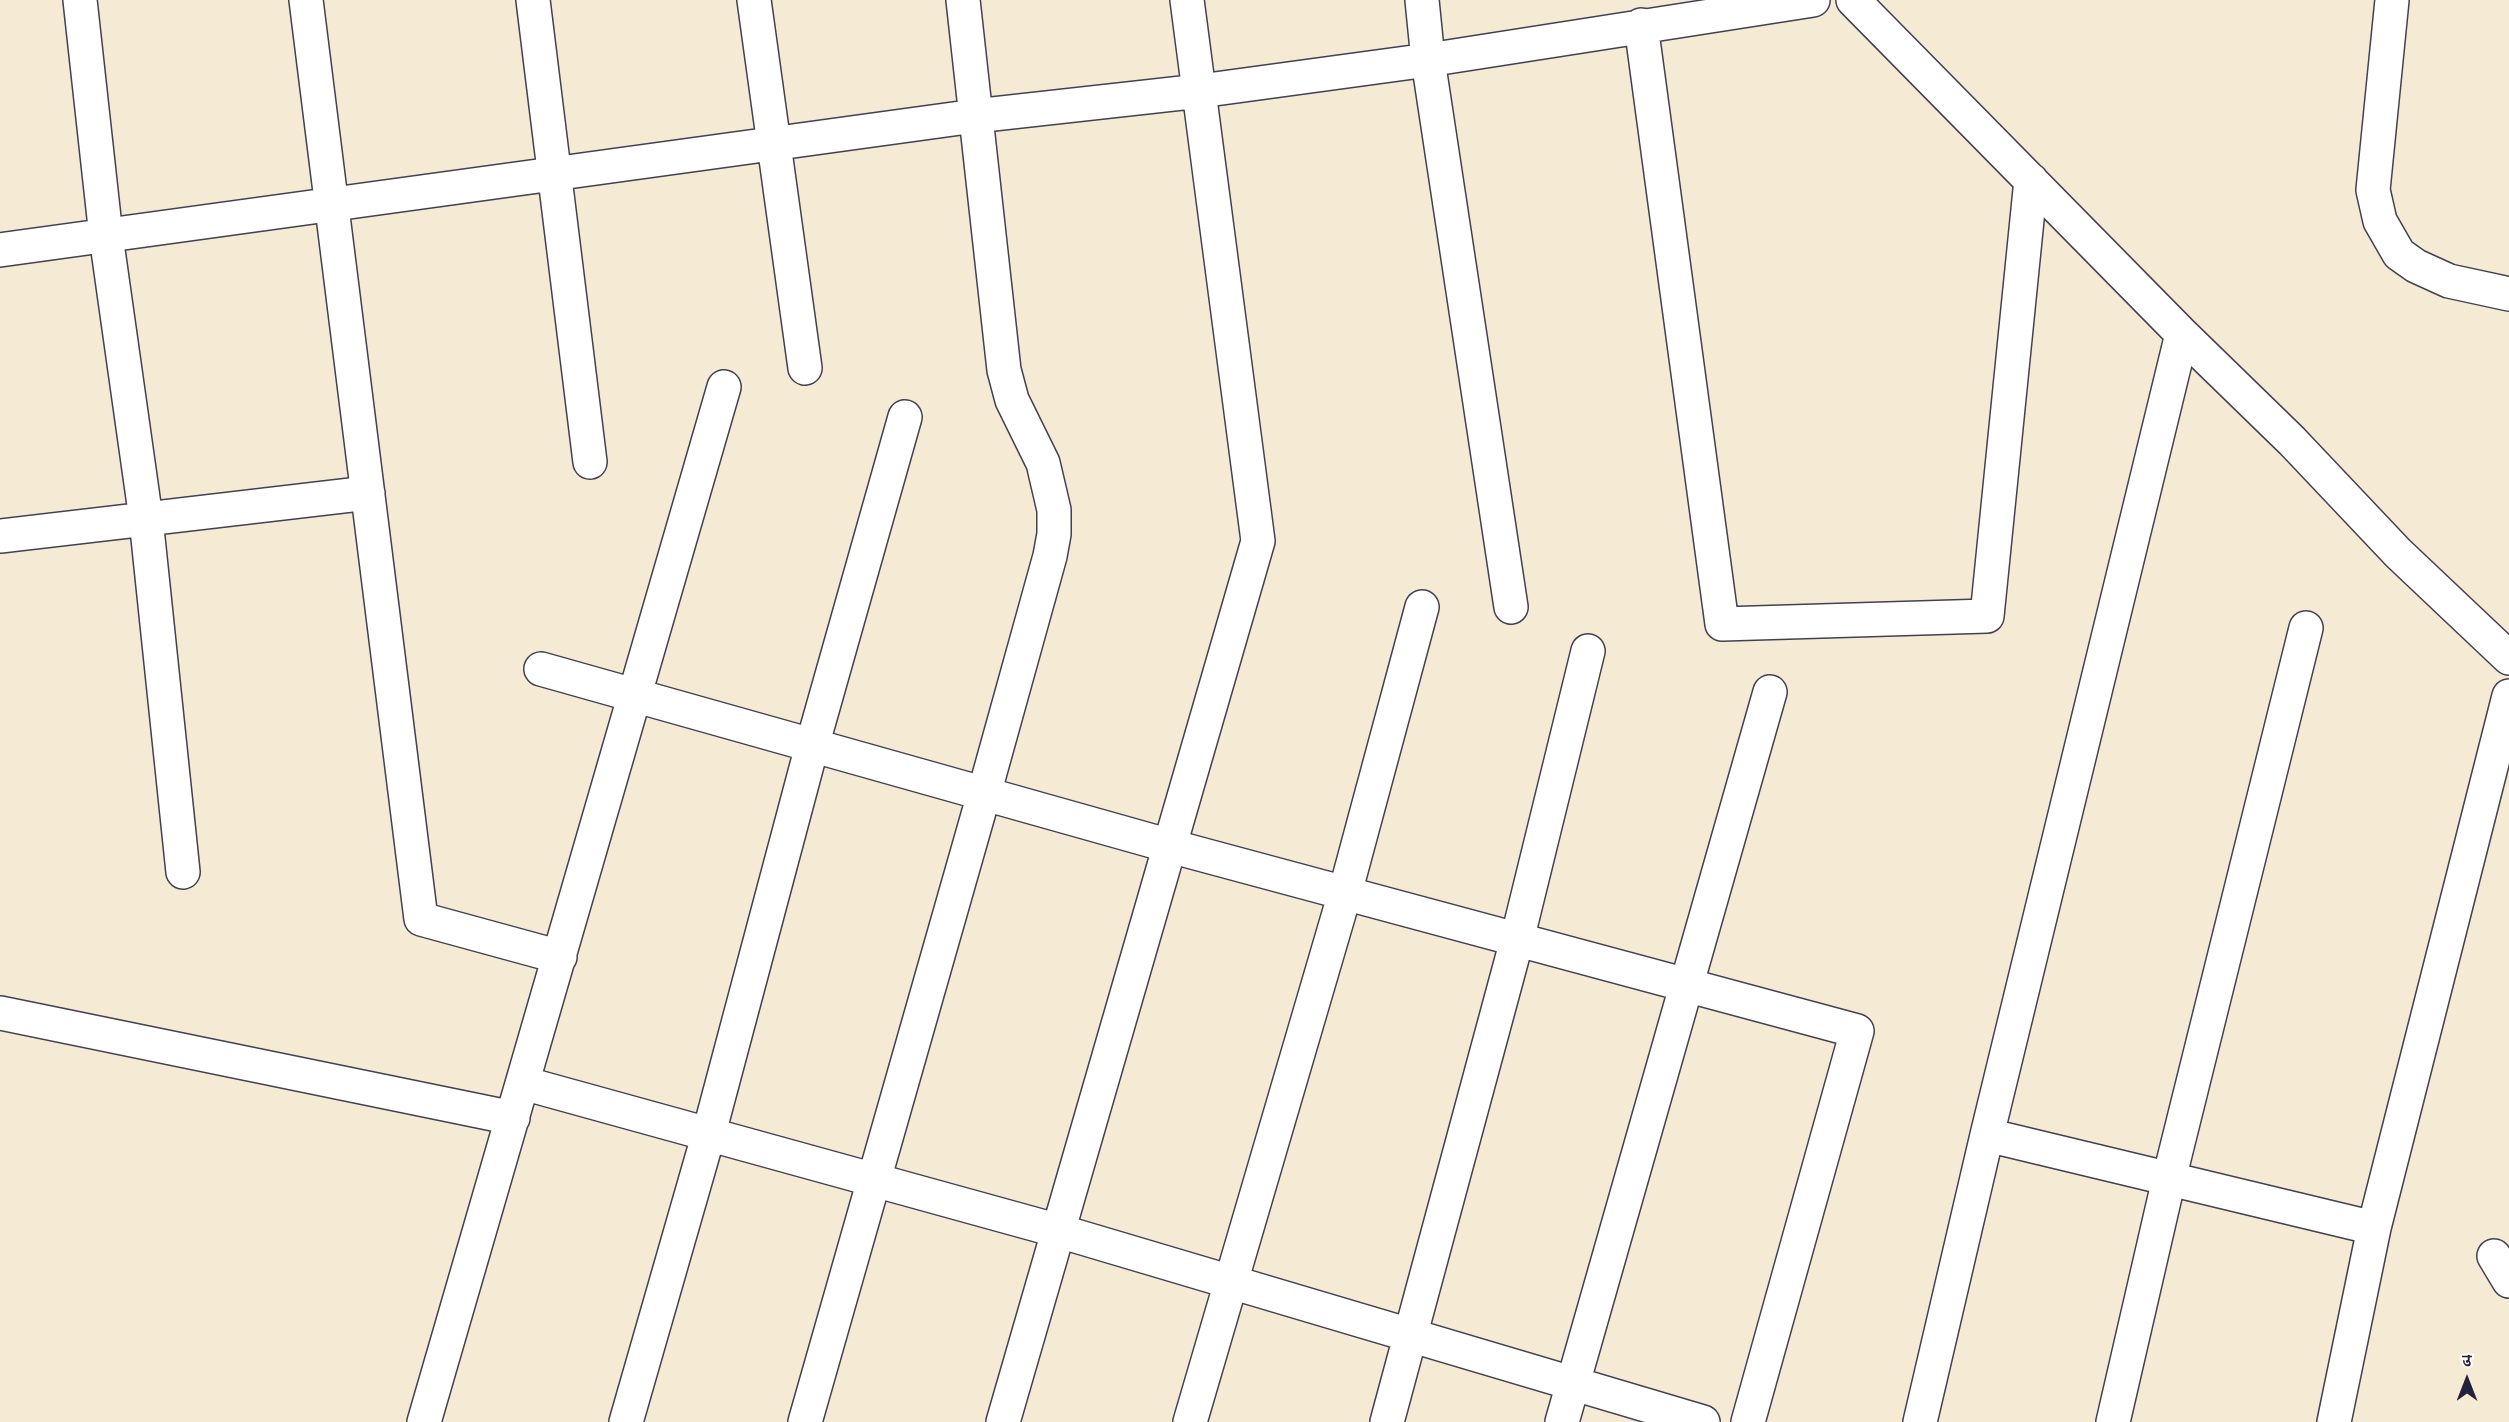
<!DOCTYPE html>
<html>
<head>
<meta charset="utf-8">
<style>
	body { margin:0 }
	#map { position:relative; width:2509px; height:1422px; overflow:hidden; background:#f5ebd5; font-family:Dekko,"Playpen Sans Deva",sans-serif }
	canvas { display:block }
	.north { position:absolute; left:2437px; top:1350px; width:60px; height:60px; -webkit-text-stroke:4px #fdfcf7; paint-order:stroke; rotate:0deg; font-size:16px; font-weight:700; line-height:24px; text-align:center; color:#22223b }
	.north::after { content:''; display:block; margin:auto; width:21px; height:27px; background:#22223b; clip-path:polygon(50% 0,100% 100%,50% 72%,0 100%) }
</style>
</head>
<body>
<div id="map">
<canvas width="2509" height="1422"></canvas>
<div class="north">उ</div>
</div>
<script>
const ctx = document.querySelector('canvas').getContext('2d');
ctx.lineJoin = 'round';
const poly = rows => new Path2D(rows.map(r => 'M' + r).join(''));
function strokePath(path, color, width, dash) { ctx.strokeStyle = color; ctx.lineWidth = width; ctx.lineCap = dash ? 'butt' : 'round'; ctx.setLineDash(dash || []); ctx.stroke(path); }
const minor = poly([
	[80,0,106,236,146,519,183,872],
	[306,0,421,919,560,957],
	[533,0,590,462],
	[754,0,805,368],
	[1422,0,1428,60,1511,607],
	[1853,0,2182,334,2292,441,2398,553,2509,658],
	[2392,0,2373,190,2380,221,2399,254,2416,266,2449,281,2509,294],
	[1641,25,1722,624,1987,616,2031,180],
	[0,250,975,116,1200,91,1428,60,1813,0],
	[0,536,368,493],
	[541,669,1170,846,1857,1031,1748,1422],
	[0,1013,513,1118],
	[523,1083,1059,1231,1703,1422],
	[1987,1135,2374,1228],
	[2494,1256,2509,1281],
	[424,1422,724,387],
	[626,1422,709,1133,812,746,905,417],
	[805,1422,984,794,1050,556,1054,534,1054,510,1043,463,1012,400,1004,370,963,0],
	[1003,1422,1258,541,1187,0],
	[1190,1422,1345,893,1422,607],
	[1387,1422,1517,940,1588,651],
	[1562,1422,1770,692],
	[1920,1422,1987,1135,2182,334],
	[2113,1422,2169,1179,2306,628],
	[2334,1422,2374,1228,2509,696]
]);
strokePath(minor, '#424052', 36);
strokePath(minor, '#fff', 33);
</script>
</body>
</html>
